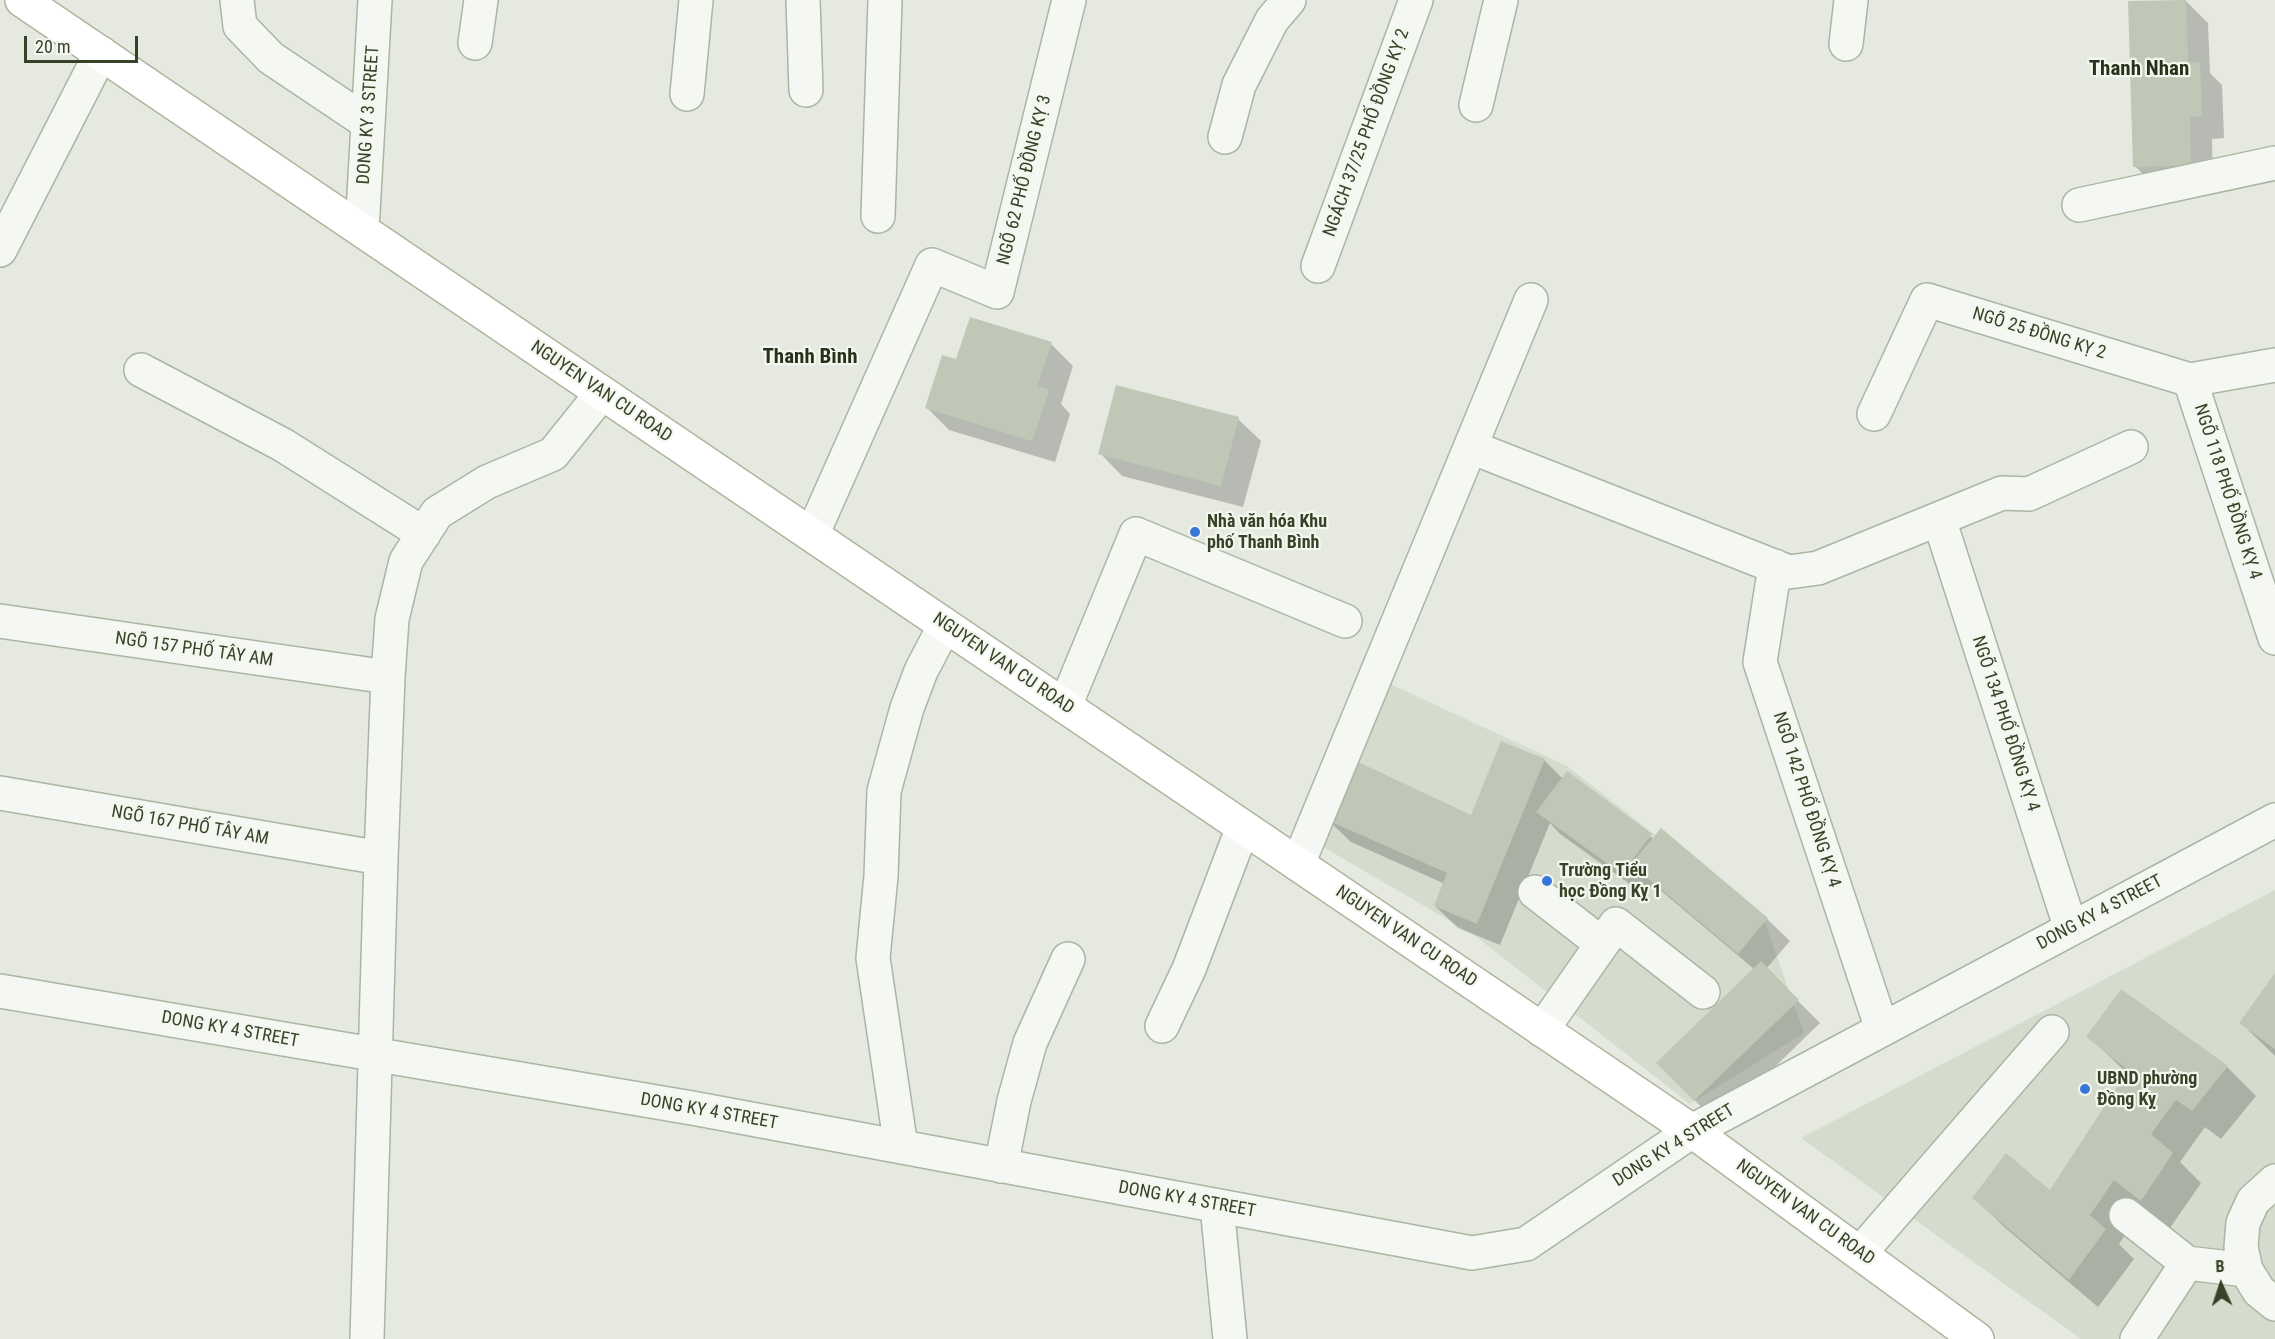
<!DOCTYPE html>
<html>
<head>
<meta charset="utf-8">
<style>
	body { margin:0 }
	#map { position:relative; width:2275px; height:1339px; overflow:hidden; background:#e5e9df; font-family:"Roboto Condensed",sans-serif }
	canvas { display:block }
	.north { position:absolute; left:2191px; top:1255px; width:60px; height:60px; -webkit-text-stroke:4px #f4f7ef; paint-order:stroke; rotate:357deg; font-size:16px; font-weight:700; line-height:24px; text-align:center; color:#374227 }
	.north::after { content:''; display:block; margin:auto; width:21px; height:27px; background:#374227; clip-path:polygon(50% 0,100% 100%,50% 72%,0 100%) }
	.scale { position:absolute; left:24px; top:36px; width:114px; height:27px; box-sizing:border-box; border:3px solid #374227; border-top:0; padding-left:8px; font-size:18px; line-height:21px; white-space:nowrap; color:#374227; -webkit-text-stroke:4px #f4f7ef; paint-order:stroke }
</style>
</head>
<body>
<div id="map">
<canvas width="2275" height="1339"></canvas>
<div class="north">B</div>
<div class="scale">20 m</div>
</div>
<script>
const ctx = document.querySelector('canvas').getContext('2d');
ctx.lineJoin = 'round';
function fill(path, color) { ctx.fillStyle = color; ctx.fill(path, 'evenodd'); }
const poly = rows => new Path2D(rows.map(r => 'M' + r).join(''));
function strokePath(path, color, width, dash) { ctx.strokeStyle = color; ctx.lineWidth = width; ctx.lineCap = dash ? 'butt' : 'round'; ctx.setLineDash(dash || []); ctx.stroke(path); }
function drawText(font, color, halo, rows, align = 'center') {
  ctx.font = font + ' "Roboto Condensed",sans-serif'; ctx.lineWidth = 4.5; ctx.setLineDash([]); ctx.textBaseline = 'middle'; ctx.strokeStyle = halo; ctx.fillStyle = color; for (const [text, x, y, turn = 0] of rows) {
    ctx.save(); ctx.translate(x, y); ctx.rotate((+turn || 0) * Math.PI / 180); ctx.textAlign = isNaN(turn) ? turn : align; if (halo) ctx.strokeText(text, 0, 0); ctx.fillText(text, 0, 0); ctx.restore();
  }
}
const built = poly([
	[1386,682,1567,766,1764,920,1804,1033,1690,1104,1474,935,1313,841],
	[2275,890,2275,1339,2081,1339,1801,1138]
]);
const shadow = poly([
	[2186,1,2208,23,2210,73,2222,85,2224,138,2212,139,2213,187,2157,189,2135,166],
	[1051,344,1073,366,1061,404,1070,414,1055,462,949,430,927,408,957,361],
	[1238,419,1261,441,1243,507,1122,476,1100,453],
	[1544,760,1563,779,1654,839,1661,830,1767,919,1790,941,1766,969,1820,1023,1717,1123,1658,1063,1754,969,1653,884,1645,895,1560,834,1550,823,1500,945,1458,928,1435,906,1445,884,1351,842,1328,820,1472,817],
	[2275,976,2275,1056,2241,1023],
	[2088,1036,2227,1067,2256,1096,2221,1139,2205,1127,2180,1162,2201,1183,2170,1228,2143,1208,2119,1244,2134,1259,2098,1307,2003,1226,1974,1197,2051,1192,2128,1074]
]);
const building = poly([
	[2186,0,2188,62,2200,62,2202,116,2190,117,2191,165,2133,167,2128,1],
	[970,317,1052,342,1037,386,1049,390,1032,441,925,408,942,355,956,359],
	[1116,385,1239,417,1221,486,1098,454],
	[1501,741,1545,759,1477,924,1434,906,1447,873,1327,820,1354,760,1471,815],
	[1567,771,1652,834,1622,874,1536,812],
	[1661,828,1768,918,1738,954,1631,864],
	[1761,961,1799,1000,1694,1101,1656,1063],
	[2275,973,2275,1049,2239,1023],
	[2121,989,2228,1066,2192,1111,2176,1100,2151,1134,2173,1153,2141,1201,2114,1180,2090,1215,2106,1229,2069,1280,1972,1198,2006,1153,2050,1190,2128,1070,2086,1037]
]);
const minor = poly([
	[237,0,240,26,271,58,368,123],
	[803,0,806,90],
	[475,43,481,0],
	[1846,44,1851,0],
	[687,94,696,0],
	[1476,105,1501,0],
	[1225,137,1239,85,1272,20,1289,0],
	[2079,205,2275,163],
	[878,216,885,0],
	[362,230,375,0],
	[0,250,101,53],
	[1318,266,1416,0],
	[141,370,283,445,424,534],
	[2190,380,2275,638],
	[1874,414,1927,300,2190,380,2275,365],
	[1471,447,1789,572,1818,568,2002,493,2029,494,2131,447],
	[1939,519,2071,929],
	[812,535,932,265,997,292,1069,0],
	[1775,566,1760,662,1882,1029],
	[0,621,388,677],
	[1065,706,1136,534,1345,621],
	[0,793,381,858],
	[1298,864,1531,300],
	[1535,892,1602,944],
	[0,991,692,1108,1472,1253,1526,1244,1692,1131,2275,820],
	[1162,1026,1189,969,1243,827],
	[1542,1030,1616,924,1703,992],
	[901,1147,873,958,881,876,884,791,907,708,921,671,945,625],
	[1001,1166,1014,1101,1030,1043,1068,959],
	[2275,1181,2253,1201,2243,1223,2241,1247,2246,1270,2259,1291,2275,1304],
	[1217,1206,1230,1339],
	[2126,1215,2187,1263,2137,1339],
	[1860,1253,2052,1032],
	[2187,1263,2246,1270],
	[367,1339,381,858,388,677,392,619,406,561,437,513,487,482,553,454,602,393]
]);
const major = poly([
	[22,0,1692,1131,1977,1339]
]);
const markers = [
	[1195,532,6,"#3a76d8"],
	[1547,881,6,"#3a76d8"],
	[2085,1089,6,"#3a76d8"]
];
const streetNames = [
	["DONG KY 3 STREET",369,115,-86],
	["NGÁCH 37/25 PHỐ ĐỒNG KỴ 2",1367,133,-70],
	["NGÕ 62 PHỐ ĐỒNG KỴ 3",1025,180,-76],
	["NGÕ 25 ĐỒNG KỴ 2",2039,334,17],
	["NGUYEN VAN CU ROAD",601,392,34],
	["NGÕ 118 PHỐ ĐỒNG KỴ 4",2227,492,72],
	["NGÕ 157 PHỐ TÂY AM",194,650,8],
	["NGUYEN VAN CU ROAD",1003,664,34],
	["NGÕ 134 PHỐ ĐỒNG KỴ 4",2005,724,72],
	["NGÕ 142 PHỐ ĐỒNG KỴ 4",1806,800,72],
	["NGÕ 167 PHỐ TÂY AM",190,826,10],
	["DONG KY 4 STREET",2100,913,-28],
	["NGUYEN VAN CU ROAD",1406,937,34],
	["DONG KY 4 STREET",230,1030,10],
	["DONG KY 4 STREET",709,1112,10],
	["DONG KY 4 STREET",1674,1146,-32],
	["DONG KY 4 STREET",1187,1200,10],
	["NGUYEN VAN CU ROAD",1805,1213,36]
];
const poiNames = [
	["Nhà văn hóa Khu",1207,522],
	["phố Thanh Bình",1207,543],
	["Trường Tiểu",1559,871],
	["học Đồng Kỵ 1",1559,892],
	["UBND phường",2097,1079],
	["Đồng Kỵ",2097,1100]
];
const quarterNames = [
	["Thanh Nhan",2139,70],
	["Thanh Bình",810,358]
];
fill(built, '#d5dccd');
fill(shadow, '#0003');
fill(building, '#c0c7b6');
strokePath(minor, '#adb4a4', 36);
strokePath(major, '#adb69d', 36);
strokePath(minor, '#f5f7f2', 33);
strokePath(major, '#fff', 33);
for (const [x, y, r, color] of markers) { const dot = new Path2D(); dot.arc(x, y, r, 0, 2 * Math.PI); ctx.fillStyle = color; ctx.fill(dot); strokePath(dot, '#f4f7ef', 2); }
drawText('18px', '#374227', '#f4f7ef', streetNames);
drawText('bold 18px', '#374227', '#f4f7ef', poiNames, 'left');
drawText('bold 21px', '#273219', '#f4f7ef', quarterNames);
</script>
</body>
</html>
